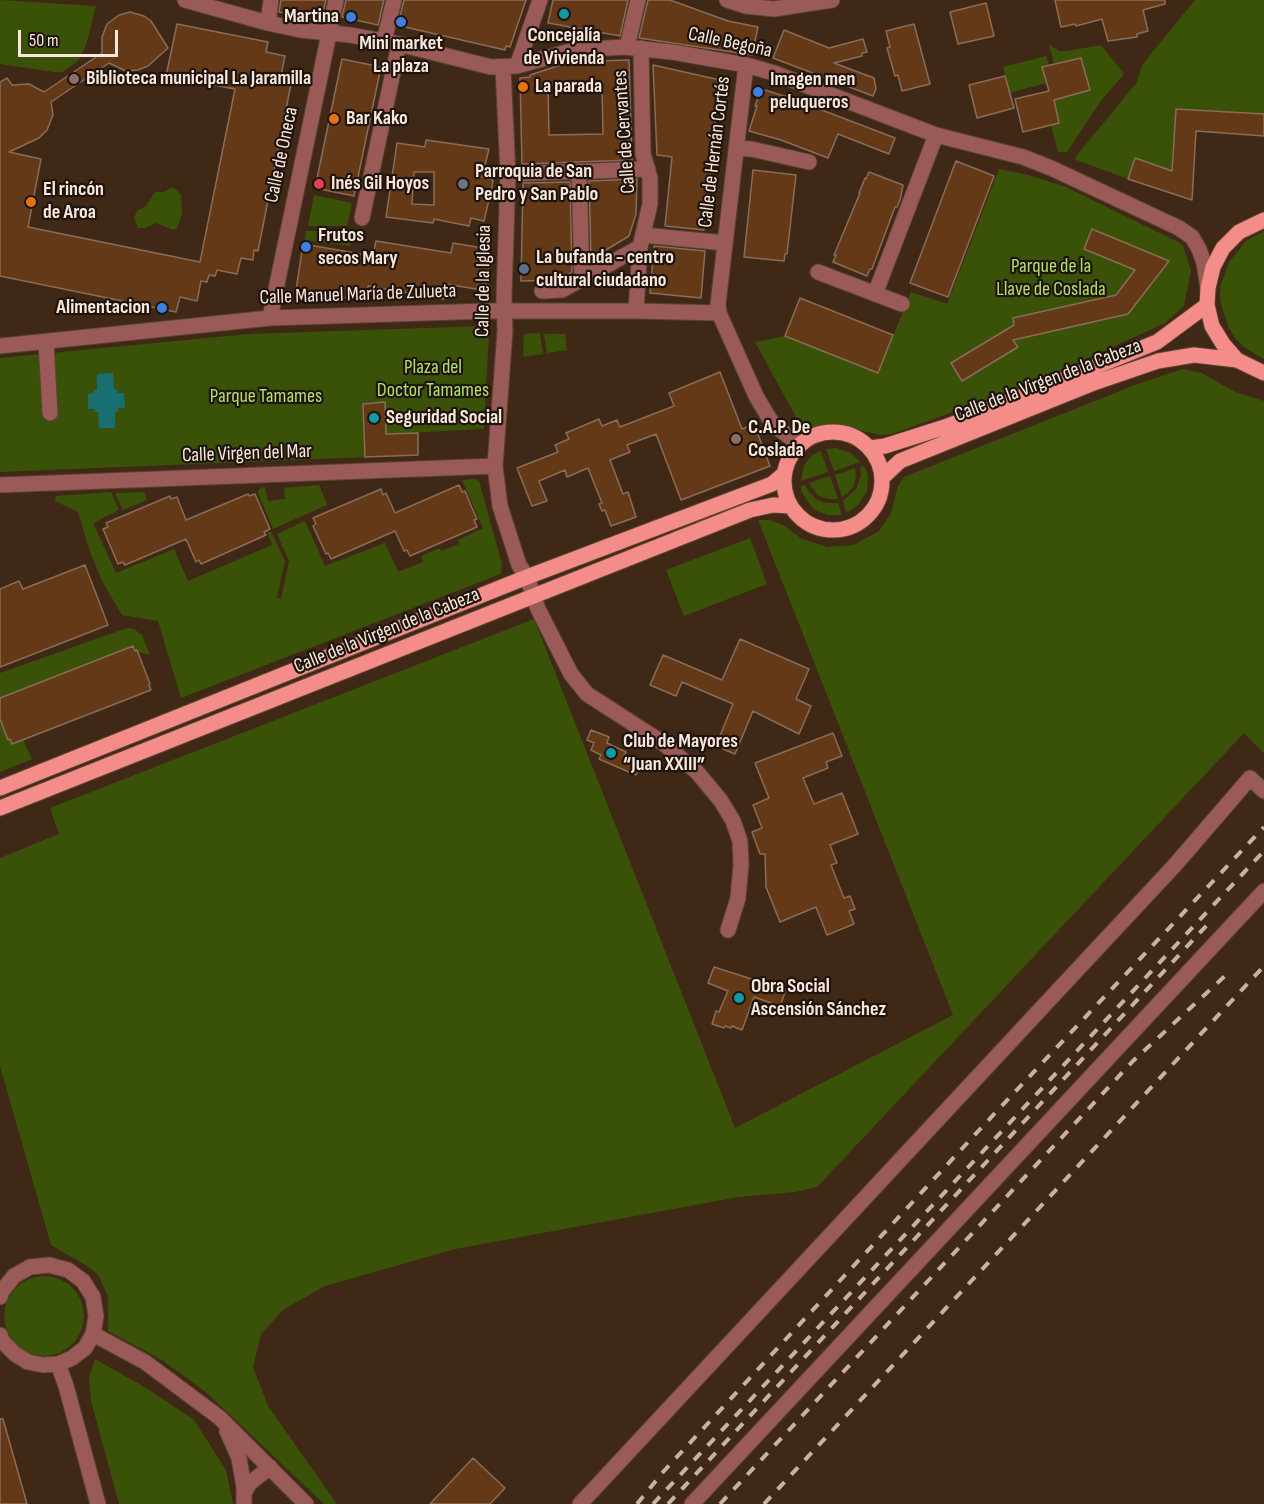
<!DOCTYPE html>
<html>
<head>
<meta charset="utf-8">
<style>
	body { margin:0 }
	#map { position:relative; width:1264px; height:1504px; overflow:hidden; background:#402816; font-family:"Sofia Sans Condensed",sans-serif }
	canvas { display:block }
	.scale { position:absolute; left:18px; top:30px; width:100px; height:27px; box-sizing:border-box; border:3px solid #f8e7dc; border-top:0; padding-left:8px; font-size:18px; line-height:21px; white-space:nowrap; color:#f8e7dc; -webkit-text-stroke:4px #1f140c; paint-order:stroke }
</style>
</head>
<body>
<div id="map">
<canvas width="1264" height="1504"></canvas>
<div class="scale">50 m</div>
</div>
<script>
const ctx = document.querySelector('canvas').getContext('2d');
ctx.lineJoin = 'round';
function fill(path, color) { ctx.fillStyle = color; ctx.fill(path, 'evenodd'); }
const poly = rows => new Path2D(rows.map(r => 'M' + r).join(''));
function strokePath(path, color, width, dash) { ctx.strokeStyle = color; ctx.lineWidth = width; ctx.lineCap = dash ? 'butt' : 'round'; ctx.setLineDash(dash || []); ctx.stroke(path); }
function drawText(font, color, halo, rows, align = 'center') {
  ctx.font = font + ' "Sofia Sans Condensed",sans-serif'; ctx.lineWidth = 4.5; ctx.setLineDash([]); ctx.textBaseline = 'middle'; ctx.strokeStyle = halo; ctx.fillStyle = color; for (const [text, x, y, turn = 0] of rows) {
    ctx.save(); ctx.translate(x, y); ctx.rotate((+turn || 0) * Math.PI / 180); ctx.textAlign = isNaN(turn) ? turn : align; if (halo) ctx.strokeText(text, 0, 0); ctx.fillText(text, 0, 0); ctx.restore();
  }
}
const green = poly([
	[0,0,96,6,86,45,79,60,63,72,54,72,0,64],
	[1195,0,1264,0,1264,114,1176,109,1172,179,1128,179,1074,159,1137,82,1142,65],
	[1049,44,1059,51,1067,51,1101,45,1124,74,1100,102,1067,152,1058,152,1051,125,1059,122,1053,100,1090,89,1081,58,1069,61,1060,69,1058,63,1054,64],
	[1046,56,1049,65,1043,67,1050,82,1010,93,1003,67],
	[999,169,1028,175,1066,187,1178,242,1183,246,1191,270,1184,306,1165,323,1033,383,892,434,880,435,846,427,802,428,755,342,785,336,878,373,911,292,947,304],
	[173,187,181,195,182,214,177,228,173,230,156,223,145,228,138,228,134,218,137,211,146,206,155,192,163,192],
	[314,195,352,203,347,226,308,226],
	[306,231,348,231,351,246,305,240],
	[1264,231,1264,359,1244,347,1235,338,1228,326,1220,301,1220,287,1229,262,1246,241],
	[484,326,489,332,484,429,386,434,385,403,363,404,365,457,0,472,0,358,248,334],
	[540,333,543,354,523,357,524,334],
	[544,334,565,334,567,350,547,353],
	[1182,369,1202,373,1235,392,1264,401,1264,753,1244,733,817,1187,795,1192,739,1197,455,1249,325,1286,283,1310,261,1334,253,1367,268,1406,337,1504,324,1504,207,1393,162,1360,108,1331,108,1297,99,1276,89,1267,51,1245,0,1066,0,858,59,834,50,808,534,619,735,1128,953,1015,758,520,770,520,783,525,802,539,828,547,854,545,879,531,891,513,898,486,904,477,1135,385],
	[836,448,851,453,860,462,834,471,826,449],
	[821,451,828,472,801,481,804,465,812,455],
	[864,466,868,475,867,491,858,505,846,513,843,501,856,489,861,476,860,467],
	[855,468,856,477,854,486,848,493,842,497,835,475],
	[830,476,838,499,829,499,818,496,809,483],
	[475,479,479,481,502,564,501,573,498,575,181,698,158,621,122,615,102,581,90,552,78,512,55,501,56,496,111,492,119,510,93,523,116,573,174,549,188,581,272,545,267,532,271,532,285,561,277,598,281,599,289,561,277,534,305,521,325,566,385,543,398,572,423,562,421,556,440,548,441,551,459,544,458,540,483,528,462,480],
	[319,485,327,505,273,529,258,493,259,489,265,487,268,501,285,499,284,488],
	[805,485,809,492,816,499,825,503,838,503,842,515,828,515,813,509,801,491,801,486],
	[144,492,147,500,123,510,115,493],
	[750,538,767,584,684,616,666,570],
	[127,628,134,629,142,635,150,655,135,651,133,646,0,698,0,673],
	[0,718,8,739,10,739,12,744,23,740,32,759,0,772],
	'4 1316a40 40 0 1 1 80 0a40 40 0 1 1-80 0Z',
	[95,1359,148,1389,194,1420,226,1470,233,1504,119,1504,91,1401,89,1377]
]);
const water = poly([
	[113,373,114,389,117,389,117,393,124,393,125,408,118,408,118,411,115,412,115,428,99,428,98,412,95,412,95,409,88,409,88,394,94,393,94,390,97,390,97,374]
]);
const building = poly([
	[281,0,326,0,321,21,279,12,281,0],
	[346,0,384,0,378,25,342,17,346,0],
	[404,0,526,0,510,47,506,46,505,50,405,27,405,26,398,24,404,0],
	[553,0,628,0,620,36,548,23,553,0],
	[648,0,670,0,728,21,758,27,752,55,639,38,648,0],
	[1055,0,1165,0,1165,4,1143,10,1148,31,1137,34,1137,37,1108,41,1102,19,1076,26,1075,24,1061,27,1055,0],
	[986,3,994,36,958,44,950,12,986,3],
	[130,12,144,16,151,21,168,48,148,66,138,70,126,71,109,63,51,102,53,115,47,130,39,138,9,152,41,159,28,227,200,262,235,89,166,76,177,24,268,42,266,52,285,56,281,76,292,79,258,251,254,250,253,260,241,258,237,274,217,270,215,276,209,275,207,282,201,281,197,301,180,297,176,312,0,276,0,82,7,78,12,85,29,84,44,92,102,53,102,37,107,24,119,15,130,12],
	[914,24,930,84,902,91,898,75,895,76,887,48,890,47,886,31,914,24],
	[784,30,829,48,863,39,867,52,862,53,862,56,834,63,874,78,876,89,873,96,773,58,784,30],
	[1081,58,1090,90,1054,100,1059,123,1023,132,1015,99,1049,91,1042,67,1081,58],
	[342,59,381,67,354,196,315,188,342,59],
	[629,60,632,160,522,164,520,78,530,77,530,75,570,62,629,60],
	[570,84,573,89,597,88,597,90,602,90,603,134,549,135,548,85,570,84],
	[653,65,720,80,704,230,665,226,672,157,657,155,653,65],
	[1005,76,1014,108,977,118,969,85,1005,76],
	[761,89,788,97,895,138,889,154,838,134,828,158,781,140,749,131,757,106,755,106,761,89],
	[1176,109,1264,114,1264,136,1196,131,1192,200,1128,179,1135,158,1172,171,1176,109],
	[426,140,489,149,482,177,493,180,492,187,484,221,471,218,469,226,434,219,433,223,386,217,397,143,425,147,426,140],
	[414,172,434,172,434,205,412,204,414,172],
	[956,161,994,176,948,297,910,283,956,161],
	[753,170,796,175,787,254,785,254,784,261,744,257,753,170],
	[869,172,903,185,900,200,897,207,895,207,872,269,870,269,867,276,833,262,836,255,834,255,860,193,859,193,865,178,866,179,869,172],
	[637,179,636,214,629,236,591,259,589,181,637,179],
	[570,182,572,272,559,280,521,281,523,183,570,182],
	[1092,229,1169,261,1128,314,1013,340,1018,347,962,381,951,363,1014,325,1013,318,1116,295,1135,270,1084,249,1092,229],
	[376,241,451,253,453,243,489,249,488,254,491,254,486,285,483,284,482,290,446,284,444,299,368,286,366,301,296,290,303,244,373,256,376,241],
	[654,246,705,251,701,298,650,293,654,246],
	[800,298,893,335,878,373,785,336,800,298],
	[720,372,742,429,754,424,770,466,681,500,656,434,627,445,630,452,610,460,623,494,628,492,636,517,611,526,605,510,602,511,599,504,602,503,588,468,567,477,565,470,539,481,547,501,532,506,517,468,558,452,555,445,569,439,566,433,599,419,602,426,617,420,620,427,674,406,669,393,720,372],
	[385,402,386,434,418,433,418,455,365,457,363,404,385,402],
	[459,485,462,492,465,491,472,508,477,519,474,520,477,527,410,556,407,550,404,551,395,531,331,559,328,553,326,554,313,526,316,524,313,518,381,489,383,495,386,493,395,513,459,485],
	[248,494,249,496,255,494,270,529,264,532,266,535,201,564,199,560,196,562,186,539,125,565,123,562,118,564,103,529,108,527,106,523,170,496,171,499,177,497,186,520,248,494],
	[85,565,108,625,0,667,0,589,19,581,23,589,85,565],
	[740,639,809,669,796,699,811,706,799,734,753,711,735,754,723,749,726,742,719,738,733,704,682,682,676,696,650,685,663,655,722,680,740,639],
	[133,646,135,651,137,650,150,684,149,685,151,690,12,744,10,739,8,740,0,719,0,698,133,646],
	[591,730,609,737,607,743,626,752,623,757,641,765,636,775,599,759,601,755,591,750,594,743,587,740,591,730],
	[833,733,842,756,826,762,828,768,803,778,814,804,842,793,858,834,830,845,837,863,831,865,844,898,850,896,855,909,849,911,854,924,827,935,816,907,780,922,766,887,765,854,760,854,752,832,762,828,753,805,769,798,755,763,833,733],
	[714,967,786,990,780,1006,754,997,742,1030,732,1026,731,1028,725,1026,724,1028,712,1024,716,1011,719,1012,728,991,708,983,714,967],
	[0,1419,3,1419,27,1504,0,1504,0,1419],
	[473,1458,505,1488,490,1504,430,1504,473,1458]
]);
const minor = poly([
	[185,0,268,23,300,30,350,35,399,44,491,67,517,66,574,50,624,47,672,52,746,65,774,73,936,135,1023,157,1051,168,1179,228,1192,237,1199,249,1204,263,1208,288],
	[727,0,745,6,774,9,832,0],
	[268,23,271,0],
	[384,41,394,0],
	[627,47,638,0],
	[746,65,718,304,719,313,756,396,769,418,774,425,800,445],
	[517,66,540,0],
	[503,68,508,174,504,297,505,331,495,466,500,506,519,565,527,577,538,609,571,674,587,694,663,743,697,772,721,801,733,821,740,841,741,865,738,898,728,930],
	[736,148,751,149,809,162],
	[579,171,582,279],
	[508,174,648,169],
	[362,218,399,44],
	[643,235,725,243],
	[818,272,902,304],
	[542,291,562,290,640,247],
	[875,294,936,135],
	[636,311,640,247,650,204,650,178,643,154,641,48],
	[270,318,336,0],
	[46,342,50,413],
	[0,346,270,318,487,311,636,311,719,313],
	[0,485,495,466],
	[0,1297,2,1291,14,1276,30,1267,49,1265,68,1270,83,1281,93,1297,96,1316,93,1334,85,1348,72,1358,58,1364,43,1365,28,1362,15,1354,3,1342,0,1335],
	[93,1334,145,1362,220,1418,306,1504],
	[58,1364,66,1386,98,1504],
	[227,1431,239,1458,244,1487,244,1504],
	[244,1493,249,1484,270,1467],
	[580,1504,1050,999,1175,865,1250,778,1264,791],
	[692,1504,1264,891]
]);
const major = poly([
	[1264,220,1239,232,1223,248,1213,267,1208,288,1207,305,1212,326,1223,344,1237,360,1264,373],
	'784 481a49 49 0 1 1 98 0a49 49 0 1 1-98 0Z',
	[870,448,885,446,948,426,1157,342,1207,305],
	[883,477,900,461,1091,384,1158,361,1194,355,1237,360],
	[0,788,527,577,772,484,785,473],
	[0,808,750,510,773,505,791,506]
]);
const rail = poly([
	[637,1504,663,1472,982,1127,1264,827],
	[653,1504,1264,851],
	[668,1504,1207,925],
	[720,1504,1133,1061,1226,975],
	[764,1504,1264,966]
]);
const markers = [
	[564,14,6,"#0f9aa8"],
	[351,17,6,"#3f7fe0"],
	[401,22,6,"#3f7fe0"],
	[74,79,6,"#8d6e63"],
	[523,87,6,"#e8710a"],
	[758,92,6,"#3f7fe0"],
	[334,119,6,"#e8710a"],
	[319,184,6,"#e0444e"],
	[463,184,6,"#6b7280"],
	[31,202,6,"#e8710a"],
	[306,247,6,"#3f7fe0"],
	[524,269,6,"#5c6f8a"],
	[162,308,6,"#3f7fe0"],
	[374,418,6,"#0f9aa8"],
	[736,439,6,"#8d6e63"],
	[611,753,6,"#0f9aa8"],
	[739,998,6,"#0f9aa8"]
];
const poiNames = [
	["Martina",339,17,"right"],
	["Concejalía",564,36,"center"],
	["de Vivienda",564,59,"center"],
	["Mini market",401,44,"center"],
	["La plaza",401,67,"center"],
	["Biblioteca municipal La Jaramilla",86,79],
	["Imagen men",770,80],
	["peluqueros",770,103],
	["La parada",535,87],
	["Bar Kako",346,119],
	["Parroquia de San",475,172],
	["Pedro y San Pablo",475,195],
	["Inés Gil Hoyos",331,184],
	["El rincón",43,190],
	["de Aroa",43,213],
	["Frutos",318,236],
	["secos Mary",318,259],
	["La bufanda - centro",536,258],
	["cultural ciudadano",536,281],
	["Alimentacion",150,308,"right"],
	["Seguridad Social",386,418],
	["C.A.P. De",748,428],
	["Coslada",748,451],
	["Club de Mayores",623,742],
	["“Juan XXIII”",623,765],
	["Obra Social",751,987],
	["Ascensión Sánchez",751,1010]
];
const streetNames = [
	["Calle Begoña",730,43,12],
	["Calle de Cervantes",625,132,-94],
	["Calle de Hernán Cortés",715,152,-83],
	["Calle de Oneca",282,155,-78],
	["Calle de la Iglesia",484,281,-89],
	["Calle Manuel María de Zulueta",358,295,-2],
	["Calle de la Virgen de la Cabeza",1048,381,-21],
	["Calle Virgen del Mar",247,454,-2],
	["Calle de la Virgen de la Cabeza",387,631,-22]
];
const parkNames = [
	["Parque de la",1051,267],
	["Llave de Coslada",1051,290],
	["Plaza del",433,368],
	["Doctor Tamames",433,391],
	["Parque Tamames",266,397]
];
fill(green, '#3a5207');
fill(water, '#196e71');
fill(building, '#643917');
strokePath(building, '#896d59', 1.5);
strokePath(minor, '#5a4332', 17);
strokePath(major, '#5a4332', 17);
strokePath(minor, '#9a5a58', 15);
strokePath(major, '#f48c89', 15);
strokePath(rail, '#c5b2a5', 4, [10, 10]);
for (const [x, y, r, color] of markers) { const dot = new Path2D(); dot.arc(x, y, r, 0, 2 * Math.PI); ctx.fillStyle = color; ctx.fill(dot); strokePath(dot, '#1f140c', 2); }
drawText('bold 20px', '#f8e7dc', '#1f140c', poiNames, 'left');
drawText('20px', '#f8e7dc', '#1f140c', streetNames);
drawText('20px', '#b0e068', '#1f140c', parkNames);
</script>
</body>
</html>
